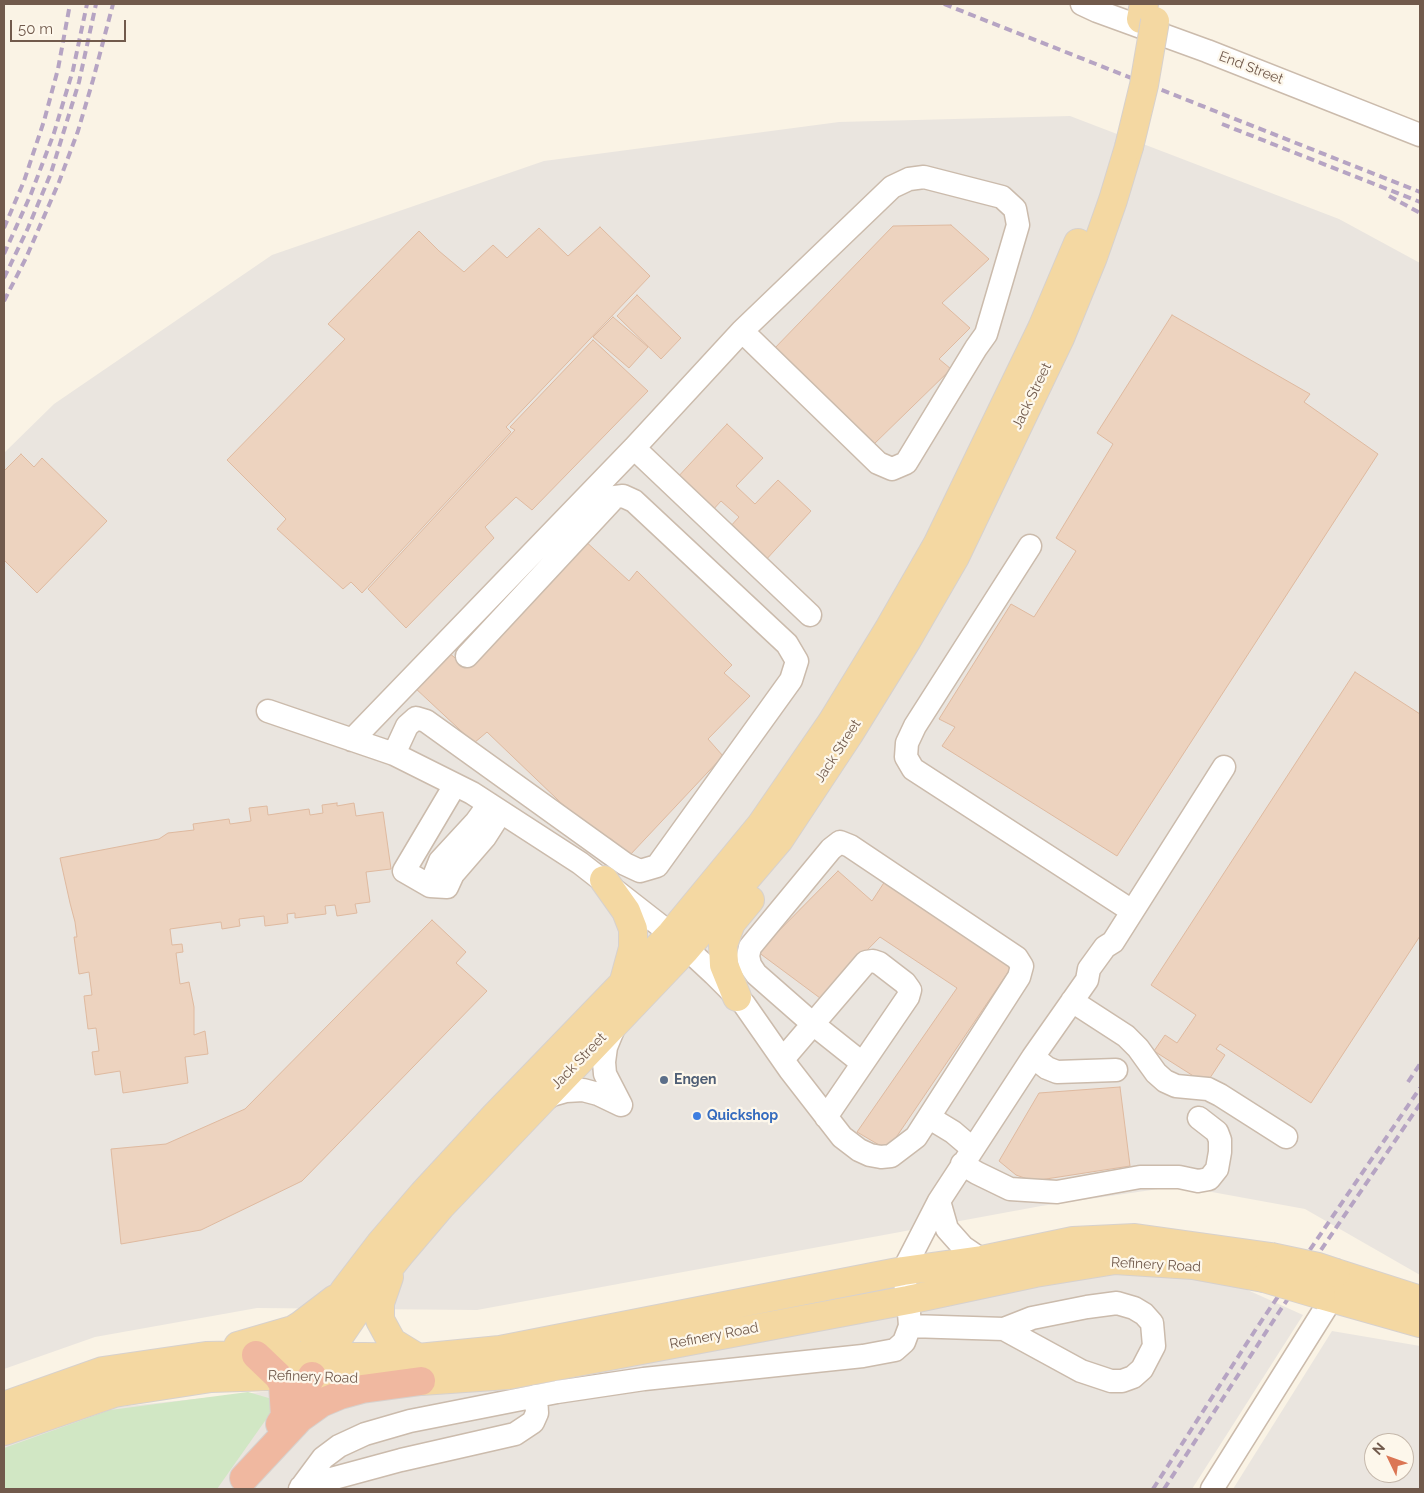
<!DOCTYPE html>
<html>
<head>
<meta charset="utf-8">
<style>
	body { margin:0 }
	#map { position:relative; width:1424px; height:1493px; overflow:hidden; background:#faf3e5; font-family:Raleway,sans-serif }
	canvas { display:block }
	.frame { position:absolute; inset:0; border:5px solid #715a4c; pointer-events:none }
	.north { position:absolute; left:1364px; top:1433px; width:50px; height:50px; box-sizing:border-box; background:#fdf7eb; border:1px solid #c5b8ab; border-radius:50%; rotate:312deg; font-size:14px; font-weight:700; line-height:20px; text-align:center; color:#715a4c }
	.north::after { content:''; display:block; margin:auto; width:18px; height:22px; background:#db7654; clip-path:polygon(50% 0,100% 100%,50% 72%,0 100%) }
	.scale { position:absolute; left:10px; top:20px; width:116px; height:22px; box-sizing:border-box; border:2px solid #715a4c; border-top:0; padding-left:6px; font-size:15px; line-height:18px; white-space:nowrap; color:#715a4c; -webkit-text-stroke:4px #fdf7eb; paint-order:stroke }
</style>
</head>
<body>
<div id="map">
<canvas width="1424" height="1493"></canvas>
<div class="frame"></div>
<div class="north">N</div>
<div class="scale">50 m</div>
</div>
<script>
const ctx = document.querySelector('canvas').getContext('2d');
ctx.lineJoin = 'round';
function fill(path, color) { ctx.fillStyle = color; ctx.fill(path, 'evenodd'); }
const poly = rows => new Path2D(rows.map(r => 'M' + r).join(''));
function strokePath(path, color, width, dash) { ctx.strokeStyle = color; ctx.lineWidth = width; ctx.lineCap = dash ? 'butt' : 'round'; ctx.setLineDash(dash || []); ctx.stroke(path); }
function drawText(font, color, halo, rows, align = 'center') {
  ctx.font = font + ' Raleway,sans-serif'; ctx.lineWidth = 4.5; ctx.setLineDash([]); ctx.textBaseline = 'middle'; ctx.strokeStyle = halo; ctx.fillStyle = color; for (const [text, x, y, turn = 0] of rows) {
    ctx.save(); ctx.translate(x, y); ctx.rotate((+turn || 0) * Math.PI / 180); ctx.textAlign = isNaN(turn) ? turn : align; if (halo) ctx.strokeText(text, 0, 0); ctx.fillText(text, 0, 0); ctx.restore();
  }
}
const industrial = poly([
	[1070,116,1339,219,1420,263,1420,1275,1305,1209,1179,1186,1041,1206,477,1310,257,1308,95,1337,4,1369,4,453,54,404,272,255,544,161,839,122],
	[1099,1266,1232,1283,1303,1315,1192,1489,4,1489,4,1446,109,1408,309,1387],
	[1332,1331,1420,1346,1420,1489,1233,1489],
	[1374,1443,1404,1443,1404,1473,1374,1473]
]);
const green = poly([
	[248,1392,279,1401,217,1489,4,1489,4,1448,110,1410]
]);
const building = poly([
	[951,225,989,259,942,303,970,328,939,359,951,369,872,446,772,351,893,226,951,225],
	[600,227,650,276,506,427,511,432,362,593,351,582,343,589,277,529,286,519,227,460,345,339,328,324,419,231,439,251,464,272,493,245,507,258,539,228,568,256,600,227],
	[637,295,681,338,661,359,617,316,637,295],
	[1172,315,1310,394,1304,402,1378,454,1117,856,942,746,955,727,939,719,1011,604,1034,617,1076,551,1056,538,1113,444,1097,433,1172,315],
	[613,317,648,347,629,368,593,337,613,317],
	[593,340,648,391,532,510,516,497,485,527,494,538,406,628,368,589,515,430,510,427,593,340],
	[727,424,763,458,736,486,755,504,778,480,811,511,763,563,728,529,739,517,721,501,711,512,676,479,727,424],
	[21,454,34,467,42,458,107,521,37,593,4,560,4,471,21,454],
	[583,539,629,581,637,571,732,665,724,673,750,696,708,739,723,756,630,855,610,838,605,845,487,732,474,743,414,687,448,652,461,663,583,539],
	[1355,672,1420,714,1420,936,1311,1103,1220,1044,1216,1049,1225,1055,1206,1084,1154,1051,1165,1035,1177,1043,1196,1015,1151,985,1355,672],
	[337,803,337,806,354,803,356,816,383,812,391,869,366,872,370,902,355,904,357,913,337,916,335,905,325,906,326,914,295,918,295,913,287,914,288,923,265,926,264,916,239,919,240,926,222,929,221,922,170,929,172,945,182,944,183,952,176,953,180,984,189,982,194,1007,194,1035,205,1031,208,1054,185,1057,188,1083,123,1093,120,1071,95,1075,92,1052,99,1051,96,1028,88,1029,84,996,92,995,89,972,79,974,74,937,77,937,75,922,70,903,60,858,159,839,168,833,194,830,193,824,229,819,230,824,251,821,249,808,267,806,268,815,309,809,310,815,323,813,322,805,337,803],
	[838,871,872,901,889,875,1015,962,897,1136,886,1149,857,1132,957,988,880,937,820,998,758,952,838,871],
	[432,920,466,952,456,963,487,991,302,1181,201,1230,121,1244,111,1149,166,1144,245,1109,432,920],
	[1120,1087,1130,1166,1033,1181,1016,1175,999,1161,1039,1093,1120,1087]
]);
const minor = poly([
	[1082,4,1097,11,1207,51,1420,135],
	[634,448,810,615],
	[1030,546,915,726,907,743,906,757,913,769,1132,911],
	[268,711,394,754,472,793,580,863,671,934,714,974,744,1004,790,1070,842,1137,859,1150,870,1155,881,1157,891,1156,916,1137,1019,977,1022,966,1017,958,850,846,840,842,831,849,750,947,748,956,750,965,756,974,813,1024,862,1063],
	[352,740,634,448,742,331,892,187,909,179,924,177,1002,197,1015,209,1018,225,986,334,976,348,906,463,892,469,878,463,742,331],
	[394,754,407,726,416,718,426,721,625,864,640,871,657,866,791,680,797,661,787,644,634,501,623,496,615,497,467,656],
	[455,785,404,871,430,886,447,887,453,874,485,837,501,812],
	[430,886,440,861,476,822,489,804],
	[1072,1001,1126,1036,1138,1048,1156,1073,1165,1081,1176,1086,1208,1089,1220,1095,1286,1137],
	[1033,1057,1047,1068,1057,1072,1116,1070],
	[783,1059,866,962,873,961,879,963,905,983,910,990,908,997,826,1117],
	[542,1101,552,1095,566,1091,583,1090,598,1094,621,1105,605,1074,604,1062,606,1047,615,1025],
	[973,1149,1033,1057,1087,980,1089,969,1105,947,1113,942,1224,767],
	[962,1164,977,1173,1010,1189,1057,1192,1140,1177,1179,1177,1198,1181,1209,1179,1217,1169,1220,1152,1220,1140,1217,1132,1199,1118],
	[939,1201,947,1229,963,1247,982,1260],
	[910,1326,1004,1329,1032,1318,1087,1307,1117,1303,1134,1308,1144,1314,1152,1323,1154,1346,1142,1369,1133,1377,1122,1381,1111,1381,1081,1371,1004,1329],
	[301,1487,401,1460,515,1434,533,1422,537,1413,536,1396],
	[300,1489,323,1458,339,1446,365,1434,410,1421,557,1392,644,1379,863,1356,895,1350,904,1342,910,1326,908,1300,903,1271,939,1201,973,1149,953,1132,930,1118],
	[1212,1489,1340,1285]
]);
const major = poly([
	[1141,19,1144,4],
	[604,880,626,911,633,929,633,948,624,981],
	[737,997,724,965,723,945,731,923,750,900],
	[1336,1273,1420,1300],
	[389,1277,380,1303,380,1320,392,1342,418,1358],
	[1321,1295,1420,1323],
	[315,1343,344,1291,380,1244,423,1194,495,1116,671,934,761,825,832,722,890,627,937,545,1042,328,1078,243],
	[238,1346,293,1330,301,1325,335,1299],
	[312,1376,366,1297,401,1253,441,1206,686,949,779,840,849,734,907,640,955,557,1060,338,1093,257,1113,200,1129,147],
	[4,1406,103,1371,206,1356,256,1355,418,1358,500,1350,903,1271,982,1260,1073,1241,1135,1238,1271,1257],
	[4,1431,114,1393,211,1378,300,1375,421,1381,508,1375,908,1300,1035,1273,1115,1260,1193,1265,1264,1278]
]);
const highway = poly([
	[256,1355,278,1376,283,1384,285,1416],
	[280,1424,312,1376],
	[244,1478,300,1418,321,1403,340,1395,362,1389,421,1381]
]);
const rail = poly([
	[944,4,1420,192],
	[1222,124,1420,202],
	[1389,196,1420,213],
	[4,228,24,181,44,121,58,69,70,4],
	[4,254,31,194,54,133,73,70,87,4],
	[4,278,28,228,51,173,79,82,96,4],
	[4,301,26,258,59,182,78,131,93,80,113,4],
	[1408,1082,1420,1064],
	[1153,1489,1256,1329,1420,1088],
	[1164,1489,1281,1309,1420,1104]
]);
const majorBridge = poly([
	[1129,147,1144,85,1155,21],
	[1271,1257,1318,1267,1336,1273],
	[1264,1278,1321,1295]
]);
const markers = [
	[664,1080,5,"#5c6f8a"],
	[697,1116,5,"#3f7fe0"]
];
const streetNames = [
	["End Street",1251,68,21],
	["Jack Street",1032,396,-64],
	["Jack Street",838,751,-57],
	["Jack Street",579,1061,-46],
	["Refinery Road",1156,1265,3],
	["Refinery Road",714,1336,-11],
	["Refinery Road",313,1377,2]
];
const serviceNames = [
	["Engen",674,1080]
];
const shopNames = [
	["Quickshop",707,1116]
];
fill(industrial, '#eae5df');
fill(green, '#d1e7c4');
fill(building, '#edd3bf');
strokePath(building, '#dfbaa0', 1);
strokePath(minor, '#cbbbac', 25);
strokePath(major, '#d7d1cd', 30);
strokePath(highway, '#d7d1cd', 30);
strokePath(minor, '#fff', 22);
strokePath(major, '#f4d8a2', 28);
strokePath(highway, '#f0b8a0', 28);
strokePath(rail, '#b6a4c3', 4, [8, 5]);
strokePath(majorBridge, '#d7d1cd', 30, []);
strokePath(majorBridge, '#f4d8a2', 28);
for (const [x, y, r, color] of markers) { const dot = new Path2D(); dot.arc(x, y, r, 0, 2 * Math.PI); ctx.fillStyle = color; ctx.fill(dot); strokePath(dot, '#fdf7eb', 2); }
drawText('14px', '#715a4c', '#fdf7eb', streetNames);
drawText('bold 14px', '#4e5e75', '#fdf7eb', serviceNames, 'left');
drawText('bold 14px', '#366cbe', '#fdf7eb', shopNames, 'left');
</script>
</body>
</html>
